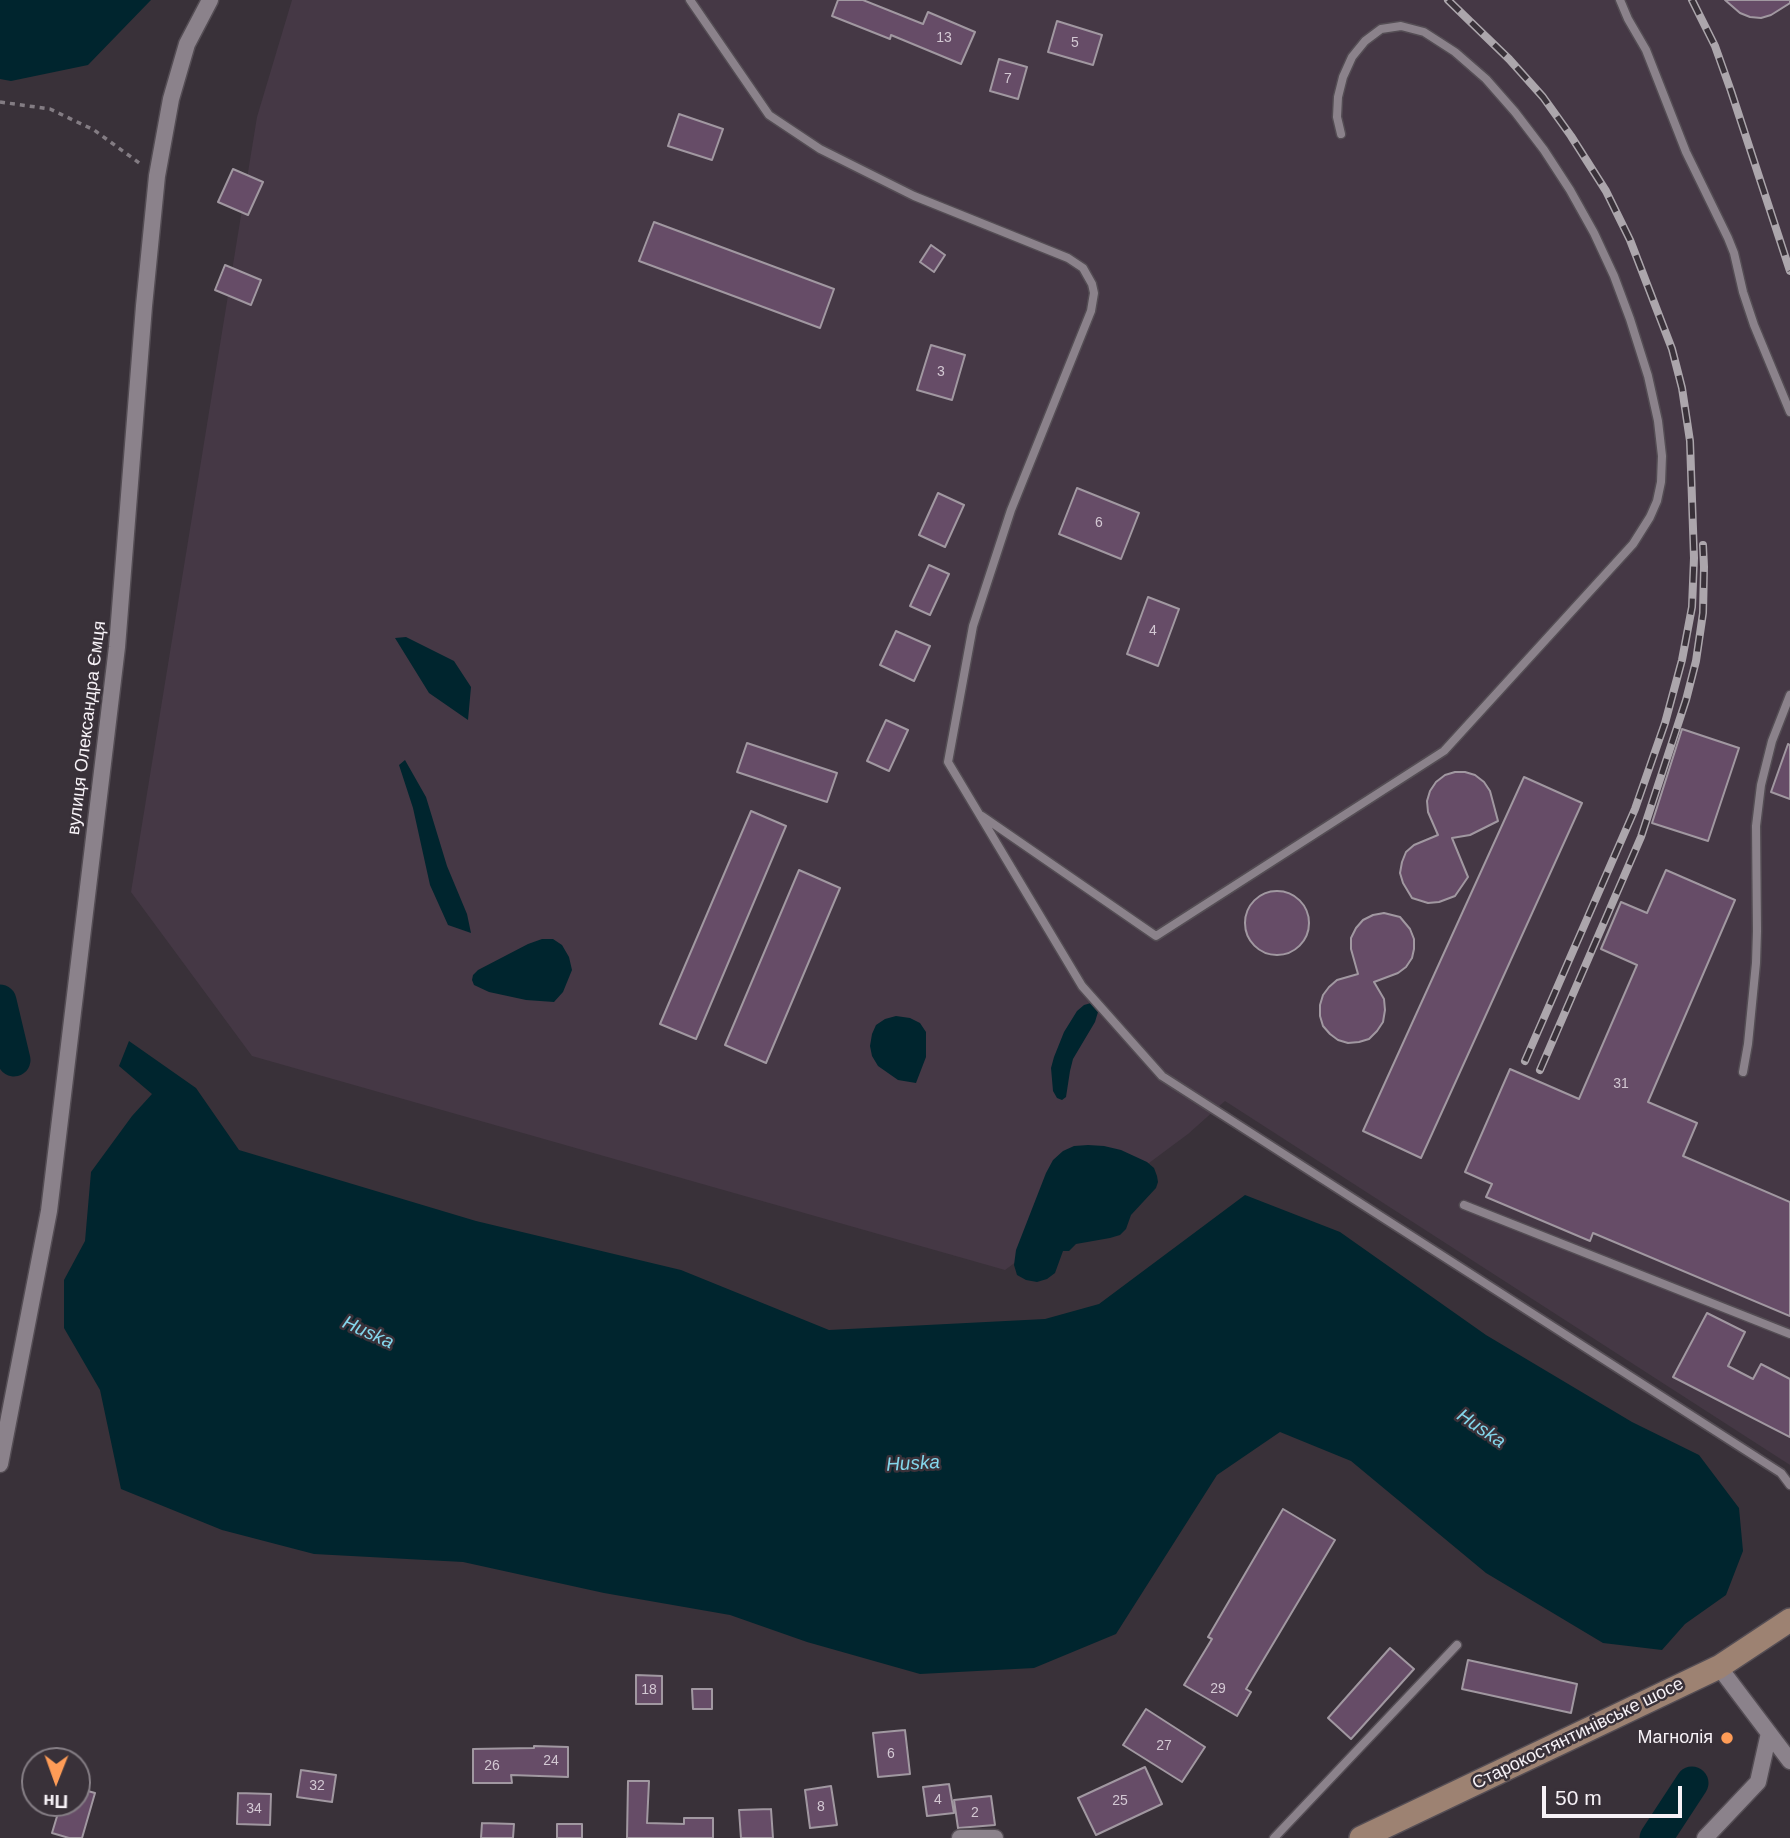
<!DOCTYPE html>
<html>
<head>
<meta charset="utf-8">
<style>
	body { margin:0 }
	#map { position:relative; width:1790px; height:1838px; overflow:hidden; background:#393139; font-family:Arial,sans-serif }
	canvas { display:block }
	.north { position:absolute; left:21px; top:1747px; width:70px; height:70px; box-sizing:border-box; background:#393139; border:2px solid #857e85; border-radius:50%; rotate:181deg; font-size:19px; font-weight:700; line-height:28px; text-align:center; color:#f7f2f7 }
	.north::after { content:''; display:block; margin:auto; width:24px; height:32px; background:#fe9c57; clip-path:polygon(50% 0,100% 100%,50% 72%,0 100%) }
	.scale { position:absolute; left:1542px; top:1786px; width:140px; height:32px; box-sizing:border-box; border:4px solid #f7f2f7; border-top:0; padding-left:9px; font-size:21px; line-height:24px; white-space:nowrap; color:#f7f2f7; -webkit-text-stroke:5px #393139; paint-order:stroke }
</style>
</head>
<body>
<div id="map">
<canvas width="1790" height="1838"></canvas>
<div class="north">Пн</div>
<div class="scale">50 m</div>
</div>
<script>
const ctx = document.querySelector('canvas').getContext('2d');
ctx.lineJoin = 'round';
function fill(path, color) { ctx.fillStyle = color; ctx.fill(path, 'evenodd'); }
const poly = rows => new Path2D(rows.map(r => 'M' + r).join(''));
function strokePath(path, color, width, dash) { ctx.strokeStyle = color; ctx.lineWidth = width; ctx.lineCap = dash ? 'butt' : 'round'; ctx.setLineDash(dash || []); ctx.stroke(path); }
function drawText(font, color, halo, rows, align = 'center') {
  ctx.font = font + ' Arial,sans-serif'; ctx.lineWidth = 5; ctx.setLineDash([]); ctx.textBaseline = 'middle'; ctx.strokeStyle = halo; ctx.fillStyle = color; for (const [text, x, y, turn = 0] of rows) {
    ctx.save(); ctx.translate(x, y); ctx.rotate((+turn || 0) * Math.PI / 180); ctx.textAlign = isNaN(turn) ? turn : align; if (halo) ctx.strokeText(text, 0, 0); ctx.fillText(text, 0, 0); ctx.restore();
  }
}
const built = poly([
	[292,0,1790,0,1790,1465,1225,1101,1188,1134,1005,1270,252,1056,131,892,257,117]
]);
const water = poly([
	[0,0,151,0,88,65,11,81,0,79],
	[406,637,454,661,471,687,468,720,429,693,395,638],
	[405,760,426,797,447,866,467,914,471,933,448,925,430,885,413,808,399,765],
	[542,939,553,939,562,945,569,957,572,970,563,992,554,1002,526,1000,489,992,474,985,472,980,473,975,478,970,528,944],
	[1091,1003,1096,1005,1098,1012,1095,1022,1073,1059,1070,1071,1066,1097,1062,1100,1057,1098,1053,1091,1051,1068,1054,1057,1064,1032,1077,1011,1084,1005],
	[896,1016,910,1018,920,1023,926,1032,926,1057,916,1083,898,1080,878,1066,872,1056,870,1046,872,1034,876,1025,885,1019],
	[129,1041,196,1088,239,1150,476,1221,681,1270,829,1330,1045,1319,1099,1304,1245,1195,1340,1232,1486,1335,1632,1422,1699,1455,1739,1508,1743,1551,1726,1595,1685,1624,1662,1650,1603,1643,1486,1573,1351,1461,1280,1432,1217,1475,1116,1634,1034,1668,920,1674,807,1642,730,1615,604,1593,463,1562,314,1554,222,1530,121,1489,100,1390,64,1328,64,1280,85,1241,91,1172,132,1116,152,1094,119,1066],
	[1088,1145,1104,1146,1121,1150,1147,1162,1154,1168,1157,1176,1158,1182,1156,1188,1131,1215,1126,1229,1120,1235,1110,1238,1076,1244,1069,1251,1063,1251,1055,1273,1047,1279,1037,1282,1026,1280,1017,1275,1014,1265,1016,1250,1046,1173,1053,1160,1063,1151,1074,1146]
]);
const river = poly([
	[0,1001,14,1060],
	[1656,1838,1692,1783]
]);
const building = poly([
	[838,0,863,0,923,24,928,12,975,32,961,64,891,35,890,39,832,16,838,0],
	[1725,0,1790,0,1790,3,1771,15,1761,18,1750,17,1740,13,1725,0],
	[1057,21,1102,35,1093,65,1048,52,1057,21],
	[999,59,1027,67,1018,99,990,91,999,59],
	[679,114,723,129,712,160,668,146,679,114],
	[233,169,263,182,248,215,218,202,233,169],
	[654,222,834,289,820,328,639,261,654,222],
	[931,245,945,255,934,272,920,262,931,245],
	[225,265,261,280,251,305,215,290,225,265],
	[931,345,965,355,952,400,917,390,931,345],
	[1077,488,1139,513,1121,559,1059,534,1077,488],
	[938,493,964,505,945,547,919,535,938,493],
	[929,565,949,574,930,615,910,606,929,565],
	[1148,597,1179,609,1158,666,1127,654,1148,597],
	[896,631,930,646,914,681,880,665,896,631],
	[886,720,908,730,889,771,867,761,886,720],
	[1682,729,1739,748,1708,841,1652,823,1682,729],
	[747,743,837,773,827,802,737,772,747,743],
	[1788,744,1790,745,1790,799,1771,792,1788,744],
	[1455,772,1465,772,1475,775,1484,782,1490,791,1498,821,1470,835,1452,838,1468,877,1455,896,1439,902,1428,903,1412,898,1403,883,1400,873,1402,862,1406,852,1414,845,1438,835,1428,812,1427,801,1430,791,1436,782,1445,775,1455,772],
	[1524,777,1582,803,1421,1158,1363,1131,1524,777],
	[751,811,786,826,696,1039,660,1024,751,811],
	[799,870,840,888,766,1063,725,1045,799,870],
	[1666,870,1735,900,1648,1102,1697,1123,1683,1156,1790,1202,1790,1316,1593,1233,1590,1241,1486,1197,1492,1184,1465,1172,1510,1069,1579,1099,1637,965,1601,949,1621,902,1647,913,1666,870],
	'1245 923a32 32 0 1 1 64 0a32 32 0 1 1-64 0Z',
	[1384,913,1400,917,1410,929,1414,939,1414,949,1412,958,1406,967,1398,973,1374,982,1384,999,1385,1010,1383,1022,1377,1031,1369,1039,1359,1042,1348,1043,1338,1040,1330,1034,1323,1026,1320,1016,1320,1005,1323,995,1329,987,1337,980,1358,974,1351,949,1351,938,1356,928,1363,920,1373,915,1384,913],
	[1707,1313,1745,1332,1728,1366,1753,1379,1761,1364,1790,1379,1790,1437,1673,1377,1707,1313],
	[1283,1509,1335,1540,1246,1689,1251,1692,1237,1716,1184,1685,1212,1639,1208,1637,1283,1509],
	[1390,1648,1414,1669,1351,1739,1328,1718,1390,1648],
	[1468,1660,1577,1684,1571,1713,1462,1689,1468,1660],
	[636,1675,662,1676,662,1704,636,1704,636,1675],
	[692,1689,712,1689,712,1709,693,1709,692,1689],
	[1146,1709,1205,1747,1182,1782,1123,1745,1146,1709],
	[905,1730,910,1774,878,1777,873,1733,905,1730],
	[534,1746,568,1747,568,1777,511,1775,512,1783,473,1783,473,1749,534,1748,534,1746],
	[1145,1767,1162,1804,1096,1835,1078,1798,1145,1767],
	[301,1770,336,1775,332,1802,297,1797,301,1770],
	[628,1781,649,1781,647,1823,684,1824,684,1818,713,1818,713,1838,627,1838,628,1781],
	[949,1784,954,1813,927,1816,923,1787,949,1784],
	[831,1786,837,1825,810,1828,805,1790,831,1786],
	[77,1788,95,1793,82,1838,69,1838,52,1833,61,1803,77,1803,77,1788],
	[238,1793,271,1794,270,1825,237,1824,238,1793],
	[991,1796,995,1825,958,1828,954,1800,991,1796],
	[771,1809,773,1838,741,1838,739,1810,771,1809],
	[482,1823,514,1824,513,1838,481,1838,482,1823],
	[557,1824,582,1824,582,1838,557,1838,557,1824]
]);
const path = poly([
	[0,102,50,109,94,130,142,165]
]);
const lane = poly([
	[690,0,769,115,820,149,914,196,1068,258,1083,268,1092,284,1094,293,1091,311,1011,510,973,626,948,762,1082,986,1162,1076,1781,1473,1790,1485],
	[1620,0,1628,19,1646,50,1686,152,1728,238,1734,253,1743,292,1754,325,1790,412],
	[982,816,1156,936,1444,751,1633,544,1650,517,1657,501,1661,482,1662,456,1658,421,1648,376,1630,319,1614,276,1594,233,1570,190,1544,150,1515,112,1486,79,1455,52,1424,32,1401,26,1381,29,1365,41,1352,57,1343,77,1338,97,1337,117,1341,134],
	[1743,1072,1748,1044,1756,963,1757,931,1756,826,1761,785,1772,741,1790,695],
	[1464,1205,1790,1334],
	[1274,1838,1457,1645]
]);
const street = poly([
	[0,1464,49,1211,117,647,144,306,157,176,171,99,187,44,210,0],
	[1719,1667,1790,1761],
	[960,1838,995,1838],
	[1705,1838,1758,1782,1769,1733]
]);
const secondary = poly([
	[1361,1838,1719,1667,1790,1620]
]);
const rail = poly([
	[1448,0,1509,59,1543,97,1571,136,1606,191,1630,240,1672,349,1682,388,1690,441,1694,558,1692,607,1682,660,1665,723,1635,809,1525,1061],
	[1692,0,1715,46,1731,91,1790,271],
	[1540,1070,1641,837,1686,700,1696,661,1703,613,1704,567,1703,545]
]);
const markers = [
	[1727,1738,7,"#fe9c57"]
];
const numberNames = [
	["13",944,38],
	["5",1075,43],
	["7",1008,79],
	["3",941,372],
	["6",1099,523],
	["4",1153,631],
	["31",1621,1084],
	["29",1218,1689],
	["18",649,1690],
	["27",1164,1746],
	["6",891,1754],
	["24",551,1761],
	["26",492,1766],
	["32",317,1786],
	["4",938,1800],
	["25",1120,1801],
	["8",821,1807],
	["34",254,1809],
	["2",975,1813]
];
const streetNames = [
	["вулиця Олександра Ємця",87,728,-83],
	["Старокостянтинівське шосе",1578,1734,-26]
];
const poiNames = [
	["Магнолія",1713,1738]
];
const waterNames = [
	["Huska",368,1333,24],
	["Huska",1481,1429,34],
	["Huska",913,1464,-3]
];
fill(built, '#453845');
fill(water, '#00252e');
strokePath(river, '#00252e', 33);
fill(building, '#664c67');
strokePath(building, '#a198a1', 2);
strokePath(lane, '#544d54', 11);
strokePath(street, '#544d54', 19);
strokePath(secondary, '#544d54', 26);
strokePath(path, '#837c83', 3.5, [5, 5]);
strokePath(lane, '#8b828b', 8);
strokePath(street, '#8b828b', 16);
strokePath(secondary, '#9d8272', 23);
strokePath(rail, '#aca6ac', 8);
strokePath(rail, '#393139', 5, [16]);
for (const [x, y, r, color] of markers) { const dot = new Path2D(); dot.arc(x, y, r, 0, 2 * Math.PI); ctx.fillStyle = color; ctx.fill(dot); strokePath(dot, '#393139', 2.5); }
drawText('14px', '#d3c8d3', null, numberNames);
drawText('18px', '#f7f2f7', '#393139', streetNames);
drawText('18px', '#f7f2f7', '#393139', poiNames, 'right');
drawText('italic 19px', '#84d6eb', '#393139', waterNames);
</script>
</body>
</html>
